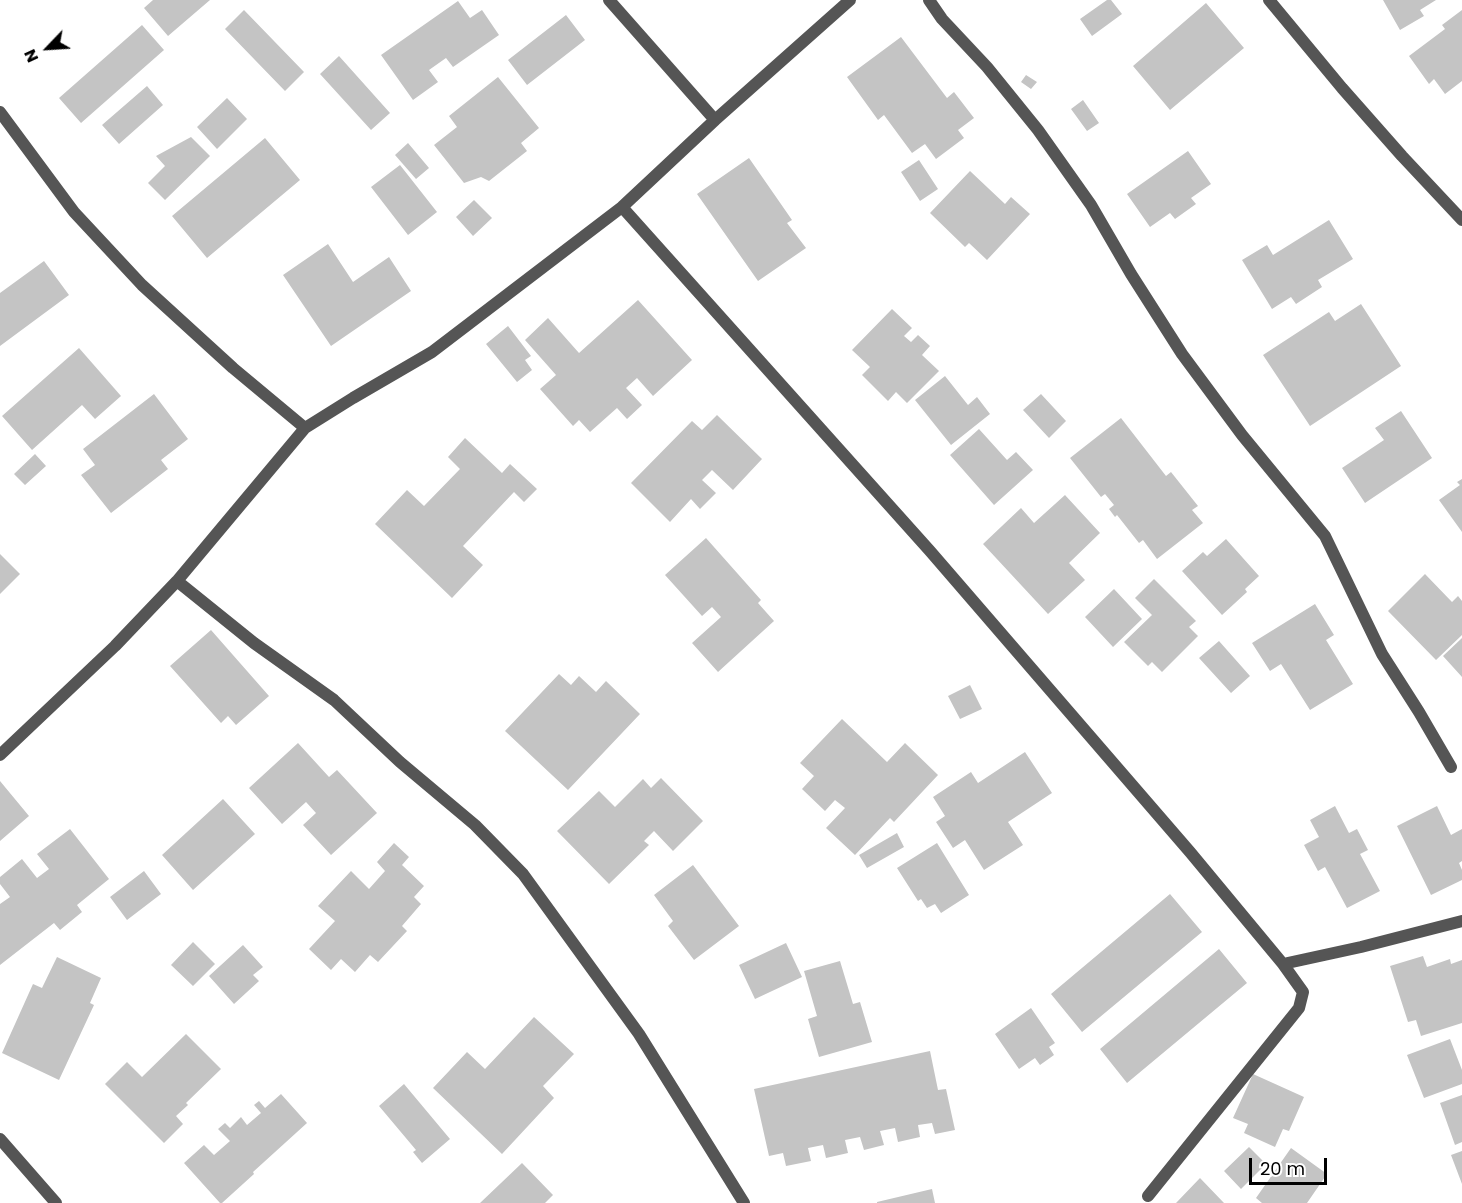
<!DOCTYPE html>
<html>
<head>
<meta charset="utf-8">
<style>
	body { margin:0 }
	#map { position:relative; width:1462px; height:1203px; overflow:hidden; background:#fff; font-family:Poppins,sans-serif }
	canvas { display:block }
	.north { position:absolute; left:18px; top:18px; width:60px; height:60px; -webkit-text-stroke:4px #fff; paint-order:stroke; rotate:245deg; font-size:16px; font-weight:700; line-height:24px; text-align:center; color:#000 }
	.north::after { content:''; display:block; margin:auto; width:21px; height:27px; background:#000; clip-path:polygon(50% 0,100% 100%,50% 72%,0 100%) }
	.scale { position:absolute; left:1249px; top:1158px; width:78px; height:27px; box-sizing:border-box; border:3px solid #000; border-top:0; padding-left:8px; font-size:18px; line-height:21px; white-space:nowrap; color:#000; -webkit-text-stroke:4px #fff; paint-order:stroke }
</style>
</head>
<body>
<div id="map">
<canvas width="1462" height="1203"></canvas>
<div class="north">N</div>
<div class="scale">20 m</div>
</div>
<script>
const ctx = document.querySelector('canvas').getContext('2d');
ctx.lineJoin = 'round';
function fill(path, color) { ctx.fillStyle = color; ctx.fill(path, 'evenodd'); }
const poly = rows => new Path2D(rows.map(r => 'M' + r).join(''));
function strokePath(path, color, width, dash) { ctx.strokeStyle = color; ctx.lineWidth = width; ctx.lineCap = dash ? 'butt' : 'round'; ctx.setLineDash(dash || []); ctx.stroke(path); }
const building = poly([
	[153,0,210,0,168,36,144,8],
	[1107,0,1111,0,1122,14,1092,36,1080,19],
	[1383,0,1436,0,1420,10,1424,16,1400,30],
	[458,1,470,18,482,10,499,35,453,67,446,58,429,70,438,82,413,100,381,55],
	[1206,3,1244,48,1170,110,1133,66],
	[244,10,304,72,285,91,225,29],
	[1462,10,1462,81,1445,94,1434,79,1429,84,1409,56,1445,29,1442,25],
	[566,15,585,40,527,85,508,60],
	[142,25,164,50,81,123,59,98],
	[901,37,947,98,954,92,974,118,958,130,964,138,936,159,925,144,912,153,884,115,878,120,847,77],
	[339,56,390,113,371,130,320,74],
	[1026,75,1037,82,1031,89,1021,82],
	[498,77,539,128,521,143,527,151,489,181,481,177,464,183,434,145,457,127,449,116],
	[147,86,163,105,119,144,102,125],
	[227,98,247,119,217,149,197,127],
	[1083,100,1099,123,1087,131,1071,109],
	[191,137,210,156,165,200,148,183,165,166,156,156],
	[265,138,300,180,207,258,172,216],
	[408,143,429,168,416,179,395,155],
	[1188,151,1211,184,1191,198,1196,204,1175,219,1170,213,1150,227,1127,194],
	[749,158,792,220,787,223,806,248,758,281,697,194],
	[919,160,938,189,920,201,901,172],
	[400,165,437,212,408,235,371,187],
	[970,171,1005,204,1011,197,1030,214,987,260,969,243,965,247,930,213],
	[474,200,492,218,473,236,456,217],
	[1329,220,1353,259,1318,280,1322,287,1296,304,1291,297,1272,309,1242,260,1267,245,1273,255],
	[328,244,353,282,389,257,411,291,331,346,283,275],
	[44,261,69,295,0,346,0,293],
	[638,300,692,360,653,396,637,378,626,388,642,405,627,419,617,408,590,432,579,420,573,426,540,389,556,375,525,340,548,318,579,353],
	[1361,304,1401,366,1310,426,1263,355,1329,312,1335,321],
	[892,309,912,328,904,336,911,342,918,335,930,346,922,355,939,371,907,403,896,392,888,401,862,375,870,367,852,350],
	[508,326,531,356,525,360,532,370,517,382,486,344],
	[79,348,121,396,95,419,82,405,32,450,2,416],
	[945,376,968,405,977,397,990,414,951,445,915,400],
	[154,394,188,439,161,460,168,469,111,513,81,475,95,465,83,449],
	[1041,394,1066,421,1049,438,1023,410],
	[1401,411,1432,458,1365,503,1342,468,1384,440,1375,428],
	[717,415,762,459,733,490,712,470,702,480,716,493,700,509,691,499,670,522,631,483,692,421,702,430],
	[1121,418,1166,476,1171,472,1198,506,1192,510,1203,523,1157,559,1143,540,1139,543,1117,515,1115,517,1109,509,1114,505,1105,494,1101,497,1070,458],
	[979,429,1007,460,1016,452,1033,470,994,505,950,455],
	[465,438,502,473,510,464,537,489,524,502,514,492,463,546,483,565,452,598,375,524,407,490,424,506,460,469,448,457],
	[35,454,46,466,25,485,14,474],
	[1462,479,1462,532,1439,500,1460,485,1457,482],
	[1065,495,1100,533,1069,563,1085,580,1048,614,983,544,1021,508,1034,523],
	[706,538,761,600,758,603,774,621,718,672,692,643,721,617,712,607,702,616,665,575],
	[1226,539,1259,576,1245,589,1247,592,1222,615,1182,571,1203,552,1207,556],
	[0,554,20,574,0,594],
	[1425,574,1452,602,1458,596,1462,601,1462,635,1436,660,1388,611],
	[1154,579,1196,621,1189,627,1198,636,1162,672,1152,662,1148,666,1124,642,1152,615,1135,598],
	[1114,589,1142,619,1113,647,1085,617],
	[1315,604,1334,635,1326,640,1353,684,1310,710,1281,664,1270,671,1252,643],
	[211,630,269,696,236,725,228,716,221,723,170,666],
	[1462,638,1462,677,1443,656],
	[1219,641,1250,676,1231,693,1199,658],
	[559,674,571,685,579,676,596,692,606,681,640,714,568,790,505,731],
	[970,685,982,709,960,719,948,696],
	[842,719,887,762,905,743,938,775,894,822,890,818,855,855,826,828,845,808,835,800,825,811,802,789,814,776,800,763],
	[298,743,329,777,337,770,377,813,331,855,303,825,316,813,306,802,282,824,249,788],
	[1025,752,1052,793,1008,822,1023,845,984,870,965,840,953,848,936,822,945,816,933,797,971,772,978,783],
	[661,778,703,821,673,851,654,831,644,841,649,845,609,884,557,831,599,791,615,807,643,779,651,788],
	[0,781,29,816,0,841],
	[223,799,255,834,193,890,162,855],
	[1335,806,1349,833,1357,829,1368,850,1360,854,1380,891,1347,908,1325,867,1318,871,1304,845,1319,837,1310,820],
	[1437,806,1451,835,1462,829,1462,861,1459,863,1462,870,1462,880,1431,895,1397,826],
	[70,829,109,879,77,905,82,912,60,930,54,923,0,965,0,904,10,897,0,884,0,877,22,859,37,878,49,869,37,854],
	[897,833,904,847,867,868,859,855],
	[394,843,409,857,402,865,424,886,414,897,421,904,402,926,407,931,378,962,370,955,355,972,341,959,331,970,309,949,335,921,318,906,351,871,369,889,385,871,377,862],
	[937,843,969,895,941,913,935,904,927,908,921,899,918,901,897,868],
	[693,865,739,926,694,960,668,926,673,921,654,895],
	[144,871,161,894,127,920,110,897],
	[1170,894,1202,932,1082,1032,1051,994],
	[193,942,215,964,193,986,171,965],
	[786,943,802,977,755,999,739,965],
	[243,945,263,967,253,975,259,981,234,1004,209,976],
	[1219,949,1247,983,1127,1083,1100,1049],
	[1423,956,1427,967,1450,959,1451,964,1462,960,1462,1023,1421,1036,1416,1020,1408,1022,1390,966],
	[57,957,101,978,90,1003,94,1005,59,1080,2,1053,33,984,42,988],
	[840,961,853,1004,860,1002,872,1042,819,1057,808,1019,817,1016,804,971],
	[1031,1008,1055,1043,1049,1047,1054,1055,1040,1065,1035,1058,1019,1069,995,1034],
	[534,1017,574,1054,543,1086,554,1098,502,1154,433,1088,467,1052,485,1069],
	[186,1034,221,1069,186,1103,188,1105,176,1116,183,1124,164,1143,105,1084,127,1062,142,1077],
	[1450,1039,1462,1070,1462,1084,1424,1098,1407,1055],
	[930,1051,938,1090,946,1089,955,1130,935,1134,932,1123,918,1125,920,1137,898,1142,895,1128,880,1131,884,1145,864,1150,860,1137,845,1140,848,1153,826,1158,823,1145,808,1148,811,1161,786,1166,783,1153,769,1156,754,1089],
	[1253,1074,1304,1097,1289,1131,1283,1129,1275,1147,1244,1133,1248,1124,1233,1118],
	[404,1084,450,1139,422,1163,413,1152,416,1150,379,1106],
	[281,1094,307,1123,253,1172,254,1174,222,1203,220,1203,184,1163,204,1145,214,1155,230,1141,218,1129,225,1123,230,1128,241,1117,247,1125,261,1113,254,1105,259,1101,265,1108],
	[1462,1095,1462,1142,1455,1145,1440,1103],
	[1249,1147,1266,1164,1241,1189,1224,1171],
	[1291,1148,1327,1174,1307,1203,1262,1203,1256,1198],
	[1462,1151,1462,1184,1451,1155],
	[522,1163,553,1195,545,1203,480,1203],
	[1200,1178,1224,1203,1176,1203],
	[932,1189,935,1203,877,1203,877,1202]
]);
const street = poly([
	[609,0,715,120],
	[929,0,942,19,987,67,1038,130,1091,205,1131,274,1182,354,1242,435,1325,536,1382,654,1419,712,1451,767],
	[1269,0,1342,88,1402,156,1462,220],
	[0,112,74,212,142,285,233,368,305,428],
	[622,207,930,551,1190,852,1283,964,1303,992,1299,1008,1148,1196],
	[177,581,254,643,334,700,400,762,475,825,523,874,639,1034,744,1203],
	[0,755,115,646,177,581,305,428,353,398,432,352,622,207,715,120,850,0],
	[1283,964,1361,947,1462,921],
	[0,1139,56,1203]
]);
fill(building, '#c4c4c4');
strokePath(street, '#555', 12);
</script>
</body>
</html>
